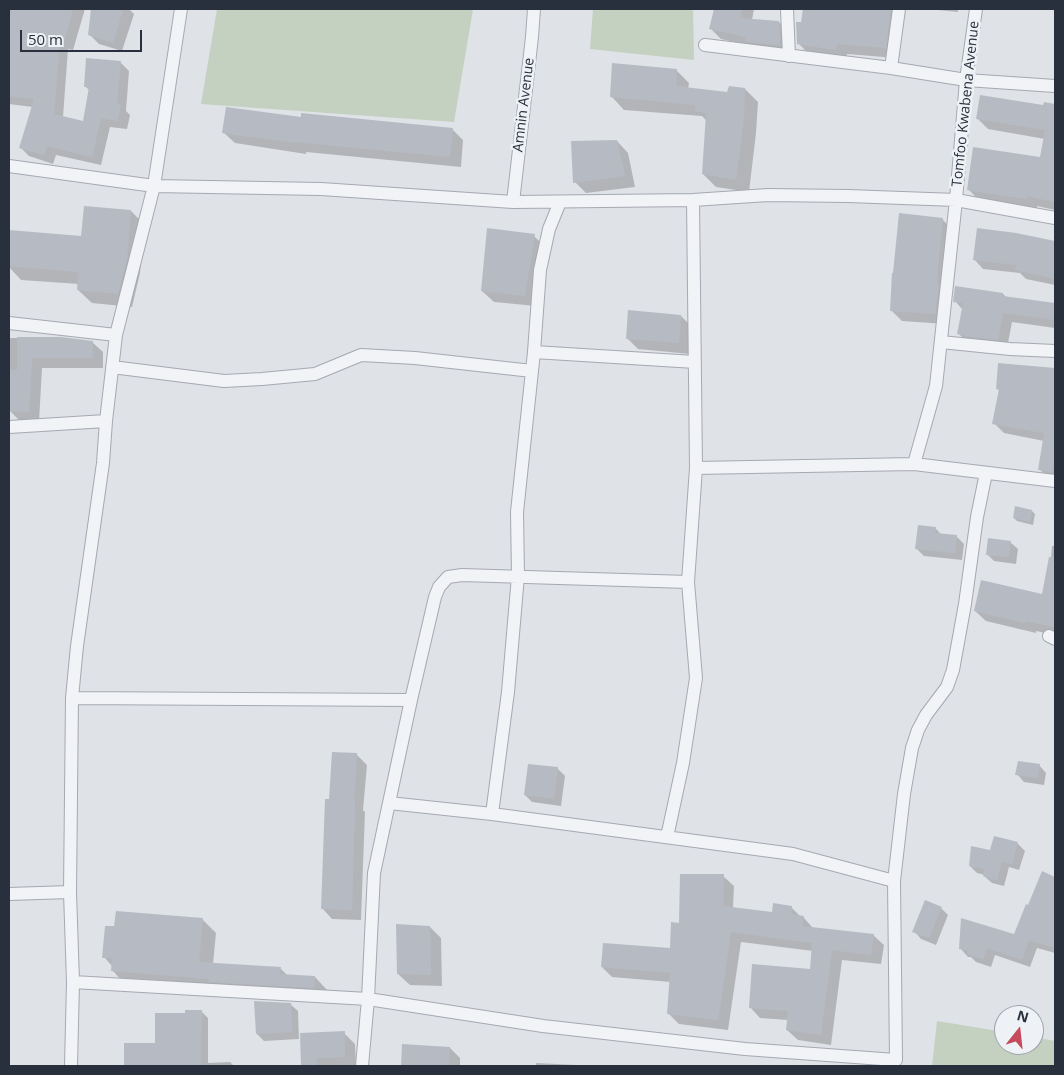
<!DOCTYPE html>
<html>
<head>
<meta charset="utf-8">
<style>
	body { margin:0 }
	#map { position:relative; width:1064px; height:1075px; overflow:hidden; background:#dfe2e7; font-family:"Open Sans",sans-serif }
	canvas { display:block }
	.frame { position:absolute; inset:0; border:10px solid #29303d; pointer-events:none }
	.north { position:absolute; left:994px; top:1005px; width:50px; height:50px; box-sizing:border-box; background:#eef1f5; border:1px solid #9fa4ab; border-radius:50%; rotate:16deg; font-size:14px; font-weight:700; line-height:20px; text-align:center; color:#29303d }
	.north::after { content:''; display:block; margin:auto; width:18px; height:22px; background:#c54b5c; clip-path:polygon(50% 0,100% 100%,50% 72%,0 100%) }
	.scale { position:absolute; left:20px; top:30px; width:122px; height:22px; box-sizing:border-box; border:2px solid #29303d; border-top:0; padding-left:6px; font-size:15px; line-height:18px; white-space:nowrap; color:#29303d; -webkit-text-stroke:4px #eef1f5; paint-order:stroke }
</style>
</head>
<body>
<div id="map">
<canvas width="1064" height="1075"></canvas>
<div class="frame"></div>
<div class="north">N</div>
<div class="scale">50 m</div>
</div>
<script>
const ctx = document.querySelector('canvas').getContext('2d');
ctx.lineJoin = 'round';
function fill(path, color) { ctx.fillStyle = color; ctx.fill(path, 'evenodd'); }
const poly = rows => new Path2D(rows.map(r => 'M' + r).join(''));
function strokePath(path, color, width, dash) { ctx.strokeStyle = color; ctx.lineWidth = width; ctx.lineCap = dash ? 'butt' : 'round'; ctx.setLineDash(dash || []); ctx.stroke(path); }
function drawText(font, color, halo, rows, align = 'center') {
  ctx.font = font + ' "Open Sans",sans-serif'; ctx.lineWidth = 5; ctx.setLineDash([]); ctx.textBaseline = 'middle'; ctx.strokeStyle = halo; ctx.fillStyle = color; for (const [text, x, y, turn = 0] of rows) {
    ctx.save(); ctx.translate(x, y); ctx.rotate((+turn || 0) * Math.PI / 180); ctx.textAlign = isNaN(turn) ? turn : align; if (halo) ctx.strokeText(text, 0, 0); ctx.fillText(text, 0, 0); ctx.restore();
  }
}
const green = poly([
	[217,9,473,9,454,122,201,104],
	[593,9,693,9,694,60,590,49],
	[937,1021,1004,1032,1004,1045,1034,1045,1034,1037,1055,1041,1055,1066,932,1066]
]);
const shadow = poly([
	[9,9,36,9,35,32,36,32,41,9,85,9,73,50,68,49,63,117,84,122,89,90,85,86,120,62,129,71,126,111,130,115,127,129,110,127,101,165,56,155,53,164,29,156,20,147,33,107,9,104],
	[92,9,129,9,134,14,122,51,99,44,90,35],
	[715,9,754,9,752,20,779,22,789,32,790,55,721,39,711,29],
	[804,9,899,9,896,58,847,54,846,60,809,54,798,43],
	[928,9,958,9,958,12],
	[676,70,689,83,688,89,728,94,745,89,758,102,756,133,749,192,716,187,703,174,707,121,702,116,624,110,612,97],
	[1045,103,1055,105,1055,210,1037,206,1037,209,979,200,968,189,1040,159,1045,139,988,129,978,119,1044,106],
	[302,119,452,129,463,140,461,167,306,152,306,154,235,143,223,132],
	[617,141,628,153,635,187,586,193,575,182],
	[131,211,145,225,140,273,132,307,92,303,78,290,79,284,21,280,9,267,10,231,83,237],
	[942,219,953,230,946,324,902,321,891,310],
	[1016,234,1055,242,1055,285,1026,279,1020,273,983,269,974,259],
	[534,236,545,247,536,306,494,302,482,291],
	[1003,294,1007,298,1055,305,1055,328,1012,322,1007,348,968,343,958,333,963,310,955,301],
	[681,316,692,327,690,354,638,349,627,338],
	[9,338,61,338,92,342,103,352,103,368,42,368,39,422,20,421,9,410],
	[999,364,1055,369,1055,480,1050,479,1039,469,1044,441,1004,433,994,423,1000,391,997,389],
	[1032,511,1035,514,1033,525,1017,521,1014,518],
	[935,528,942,535,956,536,964,544,962,560,924,556,917,549],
	[1010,542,1018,549,1016,564,994,561,987,554],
	[1052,546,1055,546,1055,635,1036,631,1036,633,986,621,975,611,1043,596,1049,582],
	[356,754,367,765,363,810,365,812,361,920,332,919,322,908,330,801],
	[1039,765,1046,773,1044,785,1024,782,1017,774],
	[557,768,565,776,561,806,532,802,525,795],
	[1017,843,1025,851,1019,870,1009,867,1004,886,992,883,984,876,985,875,977,873,970,866,991,851],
	[1043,873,1055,878,1055,902,1049,918,1055,919,1055,953,1037,948,1030,967,995,955,991,967,976,962,971,957,968,957,960,948,1015,936],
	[723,876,734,886,733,909,773,913,791,907,801,917,803,917,813,928,873,935,884,945,881,964,842,960,831,1045,798,1040,787,1030,788,1020,760,1018,750,1007,811,970,813,951,741,942,728,1030,679,1024,669,1014,671,982,612,977,602,967,671,950,680,924],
	[941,908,948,915,936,945,921,939,914,931],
	[202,919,216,933,213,964,280,968,288,976,315,977,328,991,125,984,112,970,112,966,104,957],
	[430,927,441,938,442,986,410,985,398,974],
	[290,1004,298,1011,299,1039,264,1041,257,1034],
	[201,1011,208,1018,208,1063,230,1062,234,1066,125,1066,125,1044,156,1044,186,1014],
	[344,1033,355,1044,356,1066,311,1066,302,1058],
	[403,1045,450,1048,460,1058,460,1066,402,1066],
	[536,1063,577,1065,578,1066,536,1066]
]);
const building = poly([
	[11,9,73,9,64,42,60,41,54,114,83,121,89,87,84,87,86,58,121,61,117,104,121,105,118,121,101,118,92,157,47,146,44,155,19,148,34,99,9,96,9,26],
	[91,9,123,9,113,43,88,35],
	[714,9,742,9,740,18,779,21,780,45,746,42,746,37,709,29],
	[803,9,891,9,886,48,837,44,836,50,797,44,796,22,801,22],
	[612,63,677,69,676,86,727,92,729,86,745,88,744,119,736,180,702,174,706,113,695,111,696,105,610,97],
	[980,95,1043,105,1044,102,1055,104,1055,202,1027,196,1026,199,967,190,973,147,1040,157,1045,130,976,119],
	[226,107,301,117,301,113,453,128,450,157,295,142,295,143,222,133],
	[617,140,625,176,573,183,571,141],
	[84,206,131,210,127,259,118,294,77,290,78,272,9,266,9,230,81,236],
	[899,213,943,218,937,276,938,276,937,284,939,284,935,314,890,311,892,273,893,273],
	[487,228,535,234,525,296,481,291],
	[977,228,1016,233,1055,241,1055,279,1015,270,1016,265,973,260],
	[955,286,1003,293,1003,296,1055,303,1055,320,1003,313,998,340,973,337,957,334,963,303,953,302],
	[628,310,681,315,679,343,626,339],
	[17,337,61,337,93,341,93,358,32,358,29,412,9,411,10,370,17,370],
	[998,363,1055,368,1055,456,1052,472,1038,470,1044,433,992,424,999,389,996,389],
	[1015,506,1032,510,1030,522,1013,518],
	[918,525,936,527,935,533,957,535,955,553,915,549],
	[988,538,1011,541,1009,557,986,555],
	[1049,557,1055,557,1055,627,1026,621,1025,623,974,611,981,580,1042,594],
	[332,752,357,753,354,800,355,800,352,910,321,909,325,799,329,799],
	[1018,761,1040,764,1038,778,1015,775],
	[528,764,558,767,554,799,524,795],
	[994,836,1018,842,1012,864,1002,861,997,880,983,876,985,869,969,866,971,846,990,850],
	[1042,871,1055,877,1055,948,1029,940,1022,960,987,948,983,959,967,954,968,950,959,949,961,918,1014,934,1026,904,1028,905],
	[680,874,724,874,723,906,772,912,773,903,792,906,791,914,804,916,802,926,874,934,871,955,832,950,821,1035,786,1030,788,1011,749,1008,752,964,810,969,812,943,731,932,718,1020,667,1014,670,973,601,967,603,943,670,948,671,922,679,923],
	[925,900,942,907,929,938,912,932],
	[116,911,203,918,199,962,281,967,280,974,315,976,314,988,209,982,209,979,111,971,112,958,102,958,105,926,114,926],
	[396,924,430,926,431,975,397,974],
	[254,1001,291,1003,292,1032,256,1034],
	[185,1010,202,1010,201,1066,124,1066,124,1043,155,1043,155,1013,185,1013],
	[345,1031,345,1057,317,1058,317,1066,301,1066,300,1033],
	[402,1044,450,1047,449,1066,401,1066]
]);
const street = poly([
	[787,9,789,56],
	[705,45,891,68,966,80,1055,86],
	[891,68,899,9],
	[9,166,154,186,321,189,513,202,693,200,768,195,848,196,956,200,1055,218],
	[513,202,532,37,534,9],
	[9,323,116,335],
	[941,342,1010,349,1055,351],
	[534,352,695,362],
	[112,367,224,381,262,379,315,374,361,355,415,358,532,371],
	[9,427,106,421],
	[914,464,936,386,956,200,966,80,976,9],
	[696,468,914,464,1055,481],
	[1049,636,1055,639],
	[72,698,411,700],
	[389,803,492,814,793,854,894,881],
	[492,814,508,692,518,576,517,512,534,352,540,270,549,229,560,202],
	[667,837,683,763,696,678,688,582,696,468,693,200],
	[9,894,70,892],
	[73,982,368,999,543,1026,745,1049,896,1060,894,881,904,794,912,748,918,730,926,715,947,687,953,670,965,604,977,517,986,473],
	[71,1066,73,982,70,892,72,698,77,646,103,463,106,421,116,335,154,186,181,9],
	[362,1066,368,999,374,873,411,700,435,597,439,587,448,577,462,575,688,582]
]);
const streetNames = [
	["Tomfoo Kwabena Avenue",966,104,-84],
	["Amnin Avenue",524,105,-83]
];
fill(green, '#c4d0c0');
fill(shadow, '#0003');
fill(building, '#b6bbc3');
strokePath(street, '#a5a9b1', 14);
strokePath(street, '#f1f3f6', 12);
drawText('14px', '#29303d', '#eef1f5', streetNames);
</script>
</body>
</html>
